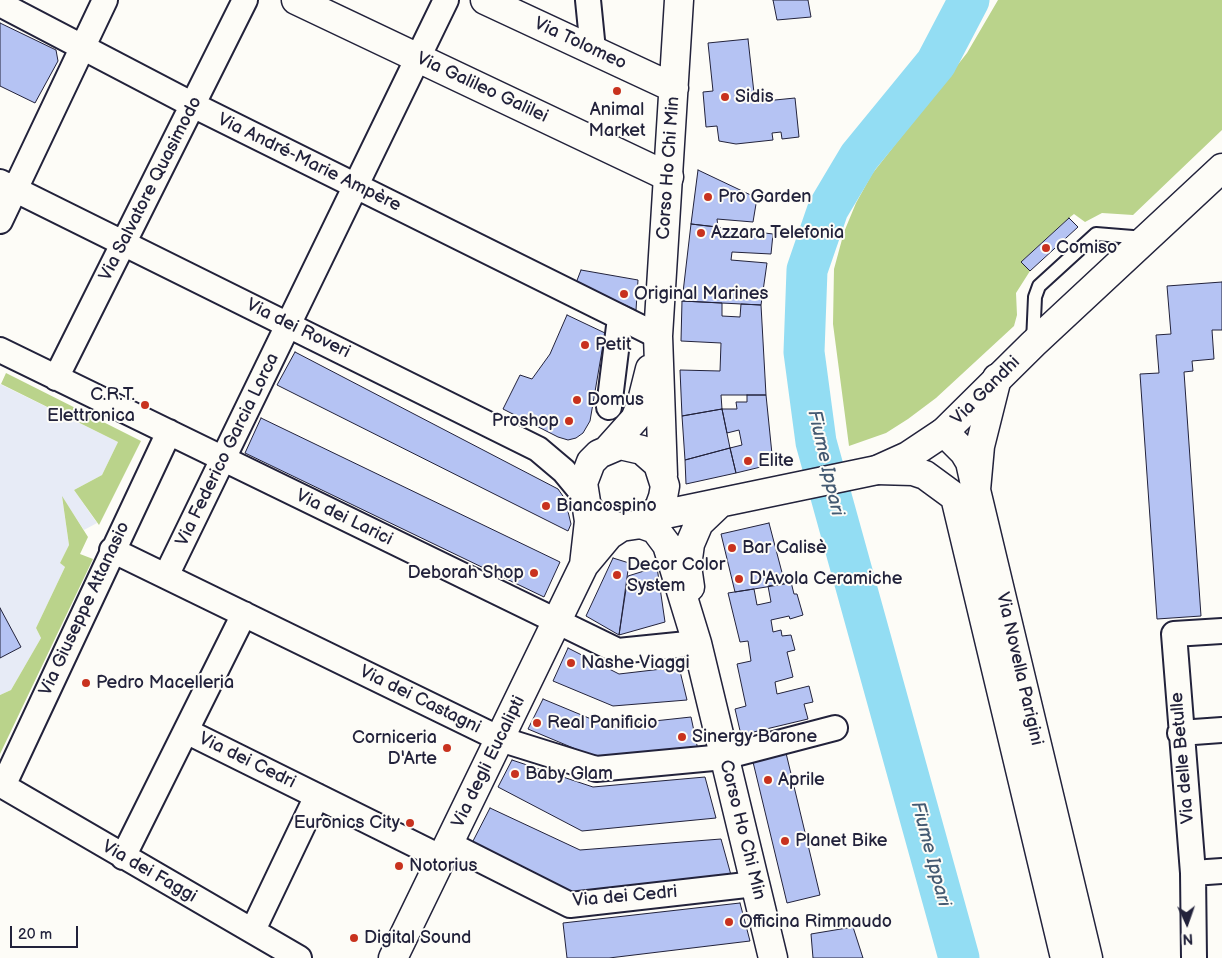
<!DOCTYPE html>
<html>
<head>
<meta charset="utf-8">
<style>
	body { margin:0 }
	#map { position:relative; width:1222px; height:958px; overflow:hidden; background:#fdfcf7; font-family:"Balsamiq Sans",sans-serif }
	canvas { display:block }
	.north { position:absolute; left:1162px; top:898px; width:50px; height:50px; -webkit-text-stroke:4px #fdfcf7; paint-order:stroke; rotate:177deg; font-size:14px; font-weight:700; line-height:20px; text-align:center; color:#22223b }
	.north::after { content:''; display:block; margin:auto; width:18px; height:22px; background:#22223b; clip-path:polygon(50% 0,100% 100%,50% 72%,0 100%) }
	.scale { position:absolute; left:10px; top:926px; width:68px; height:22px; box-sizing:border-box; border:2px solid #22223b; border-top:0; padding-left:6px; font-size:15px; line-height:18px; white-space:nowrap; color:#22223b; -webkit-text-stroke:4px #fdfcf7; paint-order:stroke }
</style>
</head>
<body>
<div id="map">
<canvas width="1222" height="958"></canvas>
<div class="north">N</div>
<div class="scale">20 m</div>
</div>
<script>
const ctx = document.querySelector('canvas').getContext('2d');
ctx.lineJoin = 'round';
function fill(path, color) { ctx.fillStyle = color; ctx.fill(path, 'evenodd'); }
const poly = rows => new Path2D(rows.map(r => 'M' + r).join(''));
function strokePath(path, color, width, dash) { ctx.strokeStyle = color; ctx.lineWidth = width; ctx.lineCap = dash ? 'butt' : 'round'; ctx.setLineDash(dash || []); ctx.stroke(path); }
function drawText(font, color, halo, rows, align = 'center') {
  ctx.font = font + ' "Balsamiq Sans",sans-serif'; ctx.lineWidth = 4; ctx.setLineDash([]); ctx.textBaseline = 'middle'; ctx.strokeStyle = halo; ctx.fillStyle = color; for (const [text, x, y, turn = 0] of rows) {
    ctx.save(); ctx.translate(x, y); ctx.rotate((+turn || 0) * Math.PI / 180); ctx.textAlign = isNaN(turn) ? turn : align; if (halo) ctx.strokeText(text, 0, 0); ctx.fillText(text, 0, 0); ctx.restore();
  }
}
const built = poly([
	[0,384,118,442,102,475,74,490,97,523,84,530,62,497,69,545,60,563,65,567,36,628,41,638,11,690,0,695]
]);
const green = poly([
	[998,0,1222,0,1222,130,1133,215,1102,213,1085,222,1074,214,1069,218,1021,262,1030,271,1016,293,1017,315,1014,326,936,398,908,419,886,433,849,446,833,324,834,269,844,232,856,203,872,174,967,53],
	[6,373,141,441,99,525,74,490,102,475,118,442,1,384],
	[62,496,88,537,80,554,93,559,0,754,0,695,11,690,41,638,36,628,65,567,60,563,69,545]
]);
const river = poly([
	[959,958,816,442,804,352,807,270,828,209,859,157,936,63,969,0]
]);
const building = poly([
	[773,0,808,0,811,17,777,20,773,0],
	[0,23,56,50,58,61,35,103,0,86,0,23],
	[748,39,755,102,795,98,799,137,782,139,781,132,772,133,773,140,736,144,719,141,717,126,706,127,703,92,713,91,708,43,748,39],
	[698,170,757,198,753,222,717,219,718,227,691,224,698,170],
	[1069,218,1078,227,1030,271,1021,262,1069,218],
	[691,224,773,234,771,254,732,252,731,260,767,263,761,305,682,301,691,224],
	[581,270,638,280,636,310,576,283,581,270],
	[1222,282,1222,330,1212,330,1214,359,1192,361,1193,371,1184,372,1201,616,1157,619,1140,374,1159,373,1156,335,1171,334,1167,286,1222,282],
	[682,301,722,303,722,316,740,317,741,304,761,305,766,395,721,395,722,409,682,416,680,370,720,371,721,343,681,341,682,301],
	[567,315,605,333,590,421,583,433,576,438,568,440,558,437,503,409,520,375,532,379,550,354,567,315],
	[295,352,558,489,565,499,571,524,568,531,277,385,295,352],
	[747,395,766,395,773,464,736,473,730,448,742,445,739,430,727,433,722,409,737,409,736,402,747,402,747,395],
	[722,409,730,448,685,460,682,416,722,409],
	[261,418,560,562,544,597,245,453,261,418],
	[730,448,736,473,686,484,685,460,730,448],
	[769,523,785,584,735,592,721,534,769,523],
	[613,558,629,563,619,635,586,616,613,558],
	[657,567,665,622,619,635,628,576,657,567],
	[791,582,794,594,797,594,803,615,790,619,789,616,771,620,773,632,781,630,782,636,791,635,795,650,787,652,793,677,775,682,777,694,809,686,813,702,804,704,808,719,741,735,735,709,746,706,737,664,751,661,748,641,740,642,728,593,754,589,757,605,771,602,768,586,791,582],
	[0,608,21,647,0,658,0,608],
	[568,648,619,674,679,667,687,700,613,706,553,681,568,648],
	[543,699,608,726,691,717,698,750,597,758,528,729,543,699],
	[786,753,820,895,787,903,753,762,786,753],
	[512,760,593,787,705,777,716,818,582,831,498,787,512,760],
	[490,808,580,850,721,839,731,875,569,895,472,843,490,808],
	[740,903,750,941,609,958,567,958,563,923,740,903],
	[853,927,863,958,813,958,811,934,853,927]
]);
const service = poly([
	[1033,342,1035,297,1039,286,1096,234,1145,238]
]);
const minor = poly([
	[588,0,593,50],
	[0,4,193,105,658,336],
	[0,182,538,449,564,471,583,494],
	[0,221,105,0],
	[0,350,618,651,697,643],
	[56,378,245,0],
	[609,407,620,318],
	[112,550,500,739,596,769,724,757,835,728],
	[166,576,446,0],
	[186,731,442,858],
	[1180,733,1222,730],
	[0,784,299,958],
	[3,786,169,432],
	[449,844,570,905,755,884],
	[123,857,244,614],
	[1193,873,1222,871],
	[253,930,317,796],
	[1194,958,1193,873,1174,634,1222,631]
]);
const tertiary = poly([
	[296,0,669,177],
	[997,378,980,446,976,490,1088,958],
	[944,432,964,452,970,462,974,480],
	[877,470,913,471,925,475,955,497,1065,958]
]);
const secondary = poly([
	[485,0,674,88],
	[609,448,635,419,641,405,650,369],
	[663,475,658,336,679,0],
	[651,517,877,470,908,456,944,432,1033,344,1222,168],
	[641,524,655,529,667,545,697,643,773,958],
	[584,565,589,521,583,483,591,462,599,454,620,445,642,450,658,464,665,486,663,497,659,508,641,524,621,527,610,525,592,513,586,504],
	[690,587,687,566,690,544,699,523,720,503],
	[393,958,584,565,609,535,621,527]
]);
const markers = [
	[617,91,5,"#c8321e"],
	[725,97,5,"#c8321e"],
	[708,197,5,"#c8321e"],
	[701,233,5,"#c8321e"],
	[1046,248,5,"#c8321e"],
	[624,294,5,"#c8321e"],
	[585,345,5,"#c8321e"],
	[577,400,5,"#c8321e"],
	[145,405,5,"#c8321e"],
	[569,421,5,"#c8321e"],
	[748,461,5,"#c8321e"],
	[546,506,5,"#c8321e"],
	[732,548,5,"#c8321e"],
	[534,573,5,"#c8321e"],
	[617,575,5,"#c8321e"],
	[739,579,5,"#c8321e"],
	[571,663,5,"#c8321e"],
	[86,683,5,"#c8321e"],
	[537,723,5,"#c8321e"],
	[682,737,5,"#c8321e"],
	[447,748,5,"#c8321e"],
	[515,774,5,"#c8321e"],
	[768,780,5,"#c8321e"],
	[410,823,5,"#c8321e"],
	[785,841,5,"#c8321e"],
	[399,866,5,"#c8321e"],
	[729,922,5,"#c8321e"],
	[354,938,5,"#c8321e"]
];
const streetNames = [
	["Via Tolomeo",580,44,25],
	["Via Galileo Galilei",482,88,25],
	["Via André-Marie Ampère",309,163,26],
	["Corso Ho Chi Min",669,168,-86],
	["Via Salvatore Quasimodo",151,189,-63],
	["Via dei Roveri",298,329,26],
	["Via Gandhi",986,391,-45],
	["Via Federico Garcia Lorca",228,450,-64],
	["Via dei Larici",344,518,26],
	["Via Giuseppe Attanasio",85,609,-65],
	["Via Novella Parigini",1019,669,77],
	["Via dei Castagni",420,700,26],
	["Via delle Betulle",1183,758,-95],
	["Via dei Cedri",247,761,26],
	["Via degli Eucalipti",489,762,-64],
	["Corso Ho Chi Min",742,830,76],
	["Via dei Faggi",149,872,30],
	["Via dei Cedri",625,897,-5]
];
const poiNames = [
	["Sidis",735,97],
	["Animal",617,110,"center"],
	["Market",617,131,"center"],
	["Pro Garden",718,197],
	["Azzara Telefonia",711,233],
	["Comiso",1056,248],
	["Original Marines",634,294],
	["Petit",595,345],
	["C.R.T.",135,395,"right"],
	["Elettronica",135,416,"right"],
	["Domus",587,400],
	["Proshop",559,421,"right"],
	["Elite",758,461],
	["Biancospino",556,506],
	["Bar Calisè",742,548],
	["Decor Color",627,565],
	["System",627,586],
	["Deborah Shop",524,573,"right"],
	["D'Avola Ceramiche",749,579],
	["Nashe Viaggi",581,663],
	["Pedro Macelleria",96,683],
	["Real Panificio",547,723],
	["Sinergy Barone",692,737],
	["Corniceria",437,738,"right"],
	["D'Arte",437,759,"right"],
	["Baby Glam",525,774],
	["Aprile",778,780],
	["Euronics City",400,823,"right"],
	["Planet Bike",795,841],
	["Notorius",409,866],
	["Officina Rimmaudo",739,922],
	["Digital Sound",364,938]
];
const waterNames = [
	["Fiume Ippari",825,463,77],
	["Fiume Ippari",930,854,75]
];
fill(built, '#e7ebf6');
fill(green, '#bad38b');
strokePath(river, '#93ddf3', 41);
fill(building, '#b5c3f3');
strokePath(building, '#22223b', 1);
strokePath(service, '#22223b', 16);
strokePath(minor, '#22223b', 28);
strokePath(tertiary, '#22223b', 31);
strokePath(secondary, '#22223b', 31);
strokePath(service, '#fdfcf7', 12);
strokePath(minor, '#fdfcf7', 24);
strokePath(tertiary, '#fdfcf7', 28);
strokePath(secondary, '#fdfcf7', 28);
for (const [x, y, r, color] of markers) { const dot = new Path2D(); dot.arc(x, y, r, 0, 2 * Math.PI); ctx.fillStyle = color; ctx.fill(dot); strokePath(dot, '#fdfcf7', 2); }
drawText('18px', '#22223b', '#fdfcf7', streetNames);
drawText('18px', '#22223b', '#fdfcf7', poiNames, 'left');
drawText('italic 19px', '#445a72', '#fdfcf7', waterNames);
</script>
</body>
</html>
